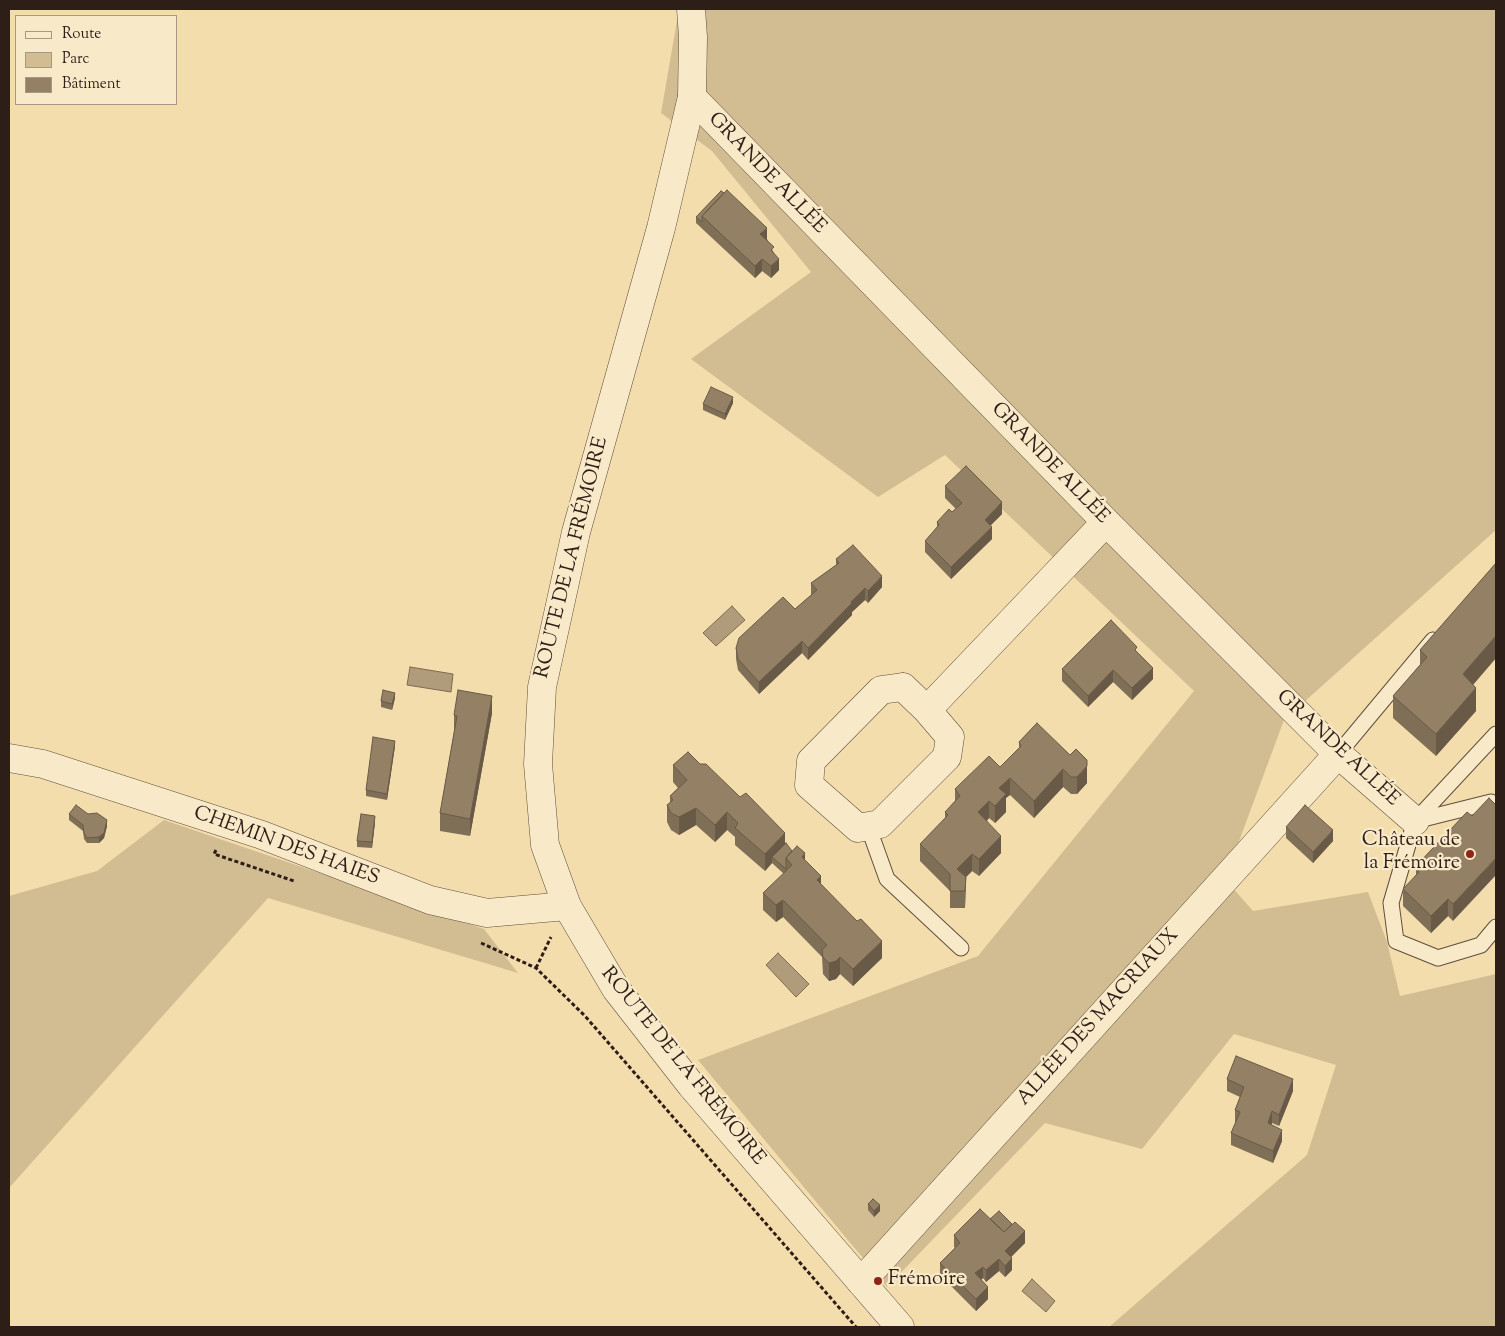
<!DOCTYPE html>
<html>
<head>
<meta charset="utf-8">
<style>
	body { margin:0 }
	#map { position:relative; width:1505px; height:1336px; overflow:hidden; background:#f4ddac; font-family:"Sorts Mill Goudy",serif }
	canvas { display:block }
	.frame { position:absolute; inset:0; border:10px solid #2d1e18; pointer-events:none }
	.legend { position:absolute; left:15px; top:15px; width:162px; height:90px; box-sizing:border-box; background:#f8e9c9; border:1px solid #a79882; margin:0; padding:6px 9px; list-style:none; font-size:15px; color:#2d1e18 }
	.legend li { display:flex; align-items:center; gap:10px; height:25px }
	.legend b { width:25px; border:1px solid #a79882 }
</style>
</head>
<body>
<div id="map">
<canvas width="1505" height="1336"></canvas>
<div class="frame"></div>
<ul class="legend">
<li><b style="height:6px;background:#f8e9c9"></b>Route</li>
<li><b style="height:14px;background:#d2bd93"></b>Parc</li>
<li><b style="height:14px;background:#948165"></b>Bâtiment</li>
</ul>
</div>
<script>
const ctx = document.querySelector('canvas').getContext('2d');
ctx.lineJoin = 'round';
function fill(path, color) { ctx.fillStyle = color; ctx.fill(path, 'evenodd'); }
const poly = rows => new Path2D(rows.map(r => 'M' + r).join(''));
function strokePath(path, color, width, dash) { ctx.strokeStyle = color; ctx.lineWidth = width; ctx.lineCap = dash ? 'butt' : 'round'; ctx.setLineDash(dash || []); ctx.stroke(path); }
function drawText(font, color, halo, rows, align = 'center') {
  ctx.font = font + ' "Sorts Mill Goudy",serif'; ctx.lineWidth = 4.5; ctx.setLineDash([]); ctx.textBaseline = 'middle'; ctx.strokeStyle = halo; ctx.fillStyle = color; for (const [text, x, y, turn = 0] of rows) {
    ctx.save(); ctx.translate(x, y); ctx.rotate((+turn || 0) * Math.PI / 180); ctx.textAlign = isNaN(turn) ? turn : align; if (halo) ctx.strokeText(text, 0, 0); ctx.fillText(text, 0, 0); ctx.restore();
  }
}
const green = poly([
	[676,9,1496,9,1496,530,1284,720,1225,879,1253,911,1368,892,1387,942,1400,996,1496,974,1496,1327,1109,1327,1307,1155,1336,1065,1234,1034,1142,1149,1045,1123,887,1287,698,1060,978,956,1194,691,945,455,878,497,691,359,811,272,712,151,661,113,678,15],
	[164,820,484,929,518,973,268,898,9,1188,9,896,97,871]
]);
const water = poly([
	[732,606,745,620,716,646,703,633,732,606],
	[410,667,453,674,451,692,407,685,410,667],
	[778,953,809,984,796,997,766,965,778,953],
	[1032,1279,1055,1301,1046,1312,1022,1291,1032,1279]
]);
const path = poly([
	[216,850,214,854,294,881],
	[481,943,536,968,585,1016,856,1327],
	[536,968,551,937]
]);
const service = poly([
	[1496,734,1415,821,1391,903,1396,941,1438,958,1481,945,1496,927],
	[1338,754,1433,640],
	[1415,821,1491,802,1496,805],
	[868,826,887,879,961,948]
]);
const minor = poly([
	[692,97,1106,522,1338,754,1415,821],
	[903,687,927,710,950,737,947,757,880,824,858,828,809,785,811,761,881,690,903,687],
	[927,710,1106,522],
	[9,758,43,764,262,835,430,900,487,913,567,906],
	[861,1282,1338,754]
]);
const tertiary = poly([
	[691,9,693,37,692,97,661,228,576,532,542,687,538,764,545,845,567,906,616,989,691,1085,900,1327]
]);
const wall = poly([
	[721,191,767,239,774,253,779,270,771,278,762,271,755,278,696,223,696,217],
	[733,403,725,420,703,410,703,404],
	[945,486,1002,514,990,526,992,539,951,579,925,552,925,541,937,527,937,522,952,512,956,509,945,498],
	[836,559,882,587,868,603,865,600,852,612,852,615,808,660,802,653,759,694,738,670,736,659,736,648,795,609,811,595,811,583,836,565],
	[1496,563,1496,658,1473,685,1476,711,1436,756,1393,718,1393,696,1420,665,1420,650],
	[1137,653,1153,679,1132,700,1113,682,1088,707,1062,681,1062,669],
	[395,698,392,710,381,707,381,701],
	[492,713,470,836,440,831,440,813,454,732,454,715],
	[1037,723,1087,783,1077,794,1071,794,1063,787,1034,818,1010,795,1006,798,1006,812,995,823,989,818,987,821,1001,853,979,876,972,871,966,877,965,908,950,908,950,891,920,861,920,844,945,819,945,812,955,801,955,789,1000,767,1019,749,1019,742],
	[395,746,387,800,366,796,366,790],
	[673,765,785,844,792,851,805,860,821,884,882,958,853,986,840,974,836,979,829,981,823,974,822,957,783,917,776,922,763,910,763,893,784,874,772,863,765,871,735,845,735,837,727,830,715,842,696,825,679,835,671,830,667,822,667,805,670,803,670,796,678,788,673,782],
	[1467,812,1453,921,1448,916,1431,933,1403,906,1403,889,1416,876,1416,866],
	[69,814,88,814,107,826,104,838,99,843,87,843,84,839,83,831,69,820],
	[375,822,372,848,357,847,357,841],
	[1286,827,1333,841,1313,863,1286,838],
	[1227,1079,1293,1091,1279,1126,1272,1123,1272,1125,1282,1141,1273,1163,1231,1145,1231,1133,1236,1122,1235,1122,1235,1110,1240,1097,1227,1091],
	[868,1204,880,1211,874,1217,868,1210],
	[990,1219,1025,1243,1011,1257,1012,1270,1005,1277,999,1271,986,1282,983,1278,981,1280,988,1299,976,1311,940,1275,940,1263,955,1248,954,1247,954,1235]
]);
const shadedWall = poly([
	[767,228,767,239,760,246,760,234],
	[762,259,762,271,755,278,755,266],
	[779,259,779,270,771,278,771,266],
	[733,397,733,403,725,420,725,414],
	[1002,502,1002,514,985,531,985,520],
	[992,527,992,539,951,579,951,567],
	[882,576,882,587,868,603,868,591],
	[865,588,865,600,852,612,852,615,808,660,808,648,851,602],
	[1496,636,1496,658,1463,696,1463,674],
	[802,641,802,653,759,694,759,682],
	[1153,668,1153,679,1132,700,1132,688],
	[1113,670,1113,682,1088,707,1088,696],
	[1476,688,1476,711,1436,756,1436,734],
	[395,693,395,698,392,710,392,704],
	[492,696,492,713,470,836,470,819],
	[395,741,395,746,387,800,387,794],
	[1087,766,1087,783,1077,794,1077,777],
	[1063,769,1063,787,1034,818,1034,801],
	[1010,778,1010,795,1006,798,1006,812,995,823,995,806,999,788],
	[989,801,989,818,978,829,978,812],
	[696,808,696,825,679,835,679,817],
	[727,812,727,830,715,842,715,825],
	[375,816,375,822,372,848,372,842],
	[107,820,107,826,104,838,99,843,99,837],
	[1333,830,1333,841,1313,863,1313,852],
	[785,833,785,850,772,857,772,863,765,871,765,854],
	[1001,836,1001,853,979,876,979,859],
	[805,853,805,870,802,857],
	[972,854,972,871,966,877,965,908,965,891,957,869],
	[1496,858,1496,875,1453,921,1453,904],
	[821,876,821,893,817,880],
	[1448,899,1448,916,1431,933,1431,916],
	[783,900,783,917,776,922,776,905],
	[882,941,882,958,853,986,853,969],
	[840,957,840,974,836,979,829,981,829,963],
	[1293,1079,1293,1091,1279,1126,1279,1115],
	[1272,1111,1272,1123,1268,1134,1268,1123],
	[1282,1130,1282,1141,1273,1163,1273,1151],
	[880,1205,880,1211,874,1217,874,1211],
	[1025,1231,1025,1243,1005,1263,1005,1251],
	[1012,1258,1012,1270,1005,1277,1005,1266],
	[999,1259,999,1271,986,1282,986,1270],
	[983,1267,983,1278,975,1285,975,1273],
	[988,1287,988,1299,976,1311,976,1299]
]);
const building = poly([
	[727,190,767,228,760,234,774,247,771,250,779,259,771,266,762,259,755,266,702,216,727,190],
	[721,191,724,193,702,216,702,222,696,217,721,191],
	[711,387,733,397,725,414,703,404,711,387],
	[966,466,1002,502,985,520,992,527,951,567,925,541,939,525,937,522,949,509,952,512,962,503,945,486,966,466],
	[853,545,882,576,868,591,865,588,851,602,852,603,808,648,802,641,759,682,738,659,736,648,739,638,783,597,795,609,817,590,811,583,839,563,836,559,853,545],
	[1496,563,1496,636,1463,674,1476,688,1436,734,1393,696,1427,657,1420,650,1496,563],
	[1111,620,1137,647,1135,650,1153,668,1132,688,1113,670,1088,696,1062,669,1111,620],
	[383,690,395,693,392,704,381,701,383,690],
	[458,690,492,696,470,819,440,813,457,716,454,715,458,690],
	[1037,723,1070,755,1076,749,1087,760,1087,766,1077,777,1071,777,1063,769,1034,801,1010,778,999,788,1006,794,995,806,989,801,978,812,1001,836,979,859,972,854,957,869,966,877,965,891,950,891,950,874,920,844,948,815,945,812,960,796,955,789,989,756,1000,767,1021,746,1019,742,1037,723],
	[373,737,395,741,387,794,366,790,373,737],
	[688,752,700,764,706,764,740,797,746,793,785,833,765,854,735,828,738,823,727,812,715,825,696,808,679,817,671,813,667,805,673,800,670,796,687,780,673,765,688,752],
	[1489,798,1496,805,1496,858,1453,904,1448,899,1431,916,1403,889,1419,872,1416,866,1467,812,1472,816,1489,798],
	[76,805,88,814,97,813,107,820,104,833,99,837,87,838,84,833,83,825,69,814,76,805],
	[1305,805,1333,830,1313,852,1286,827,1305,805],
	[361,814,375,816,372,842,357,841,361,814],
	[786,843,792,851,786,858,786,869,772,857,786,843],
	[797,846,805,853,802,857,821,876,817,880,857,921,861,919,882,941,853,969,840,957,836,961,829,963,823,957,822,950,827,945,783,900,776,905,763,893,792,865,786,858,797,846],
	[1236,1056,1293,1079,1279,1115,1272,1111,1268,1123,1282,1130,1273,1151,1231,1133,1240,1112,1235,1110,1244,1087,1227,1079,1236,1056],
	[873,1199,880,1205,874,1211,868,1204,873,1199],
	[980,1209,1004,1232,1015,1222,1025,1231,1005,1251,1012,1258,1005,1266,999,1259,986,1270,983,1267,975,1273,988,1287,976,1299,940,1263,960,1243,954,1235,980,1209],
	[999,1211,1012,1224,1004,1232,990,1219,999,1211]
]);
const markers = [
	[1470,854,5,"#8f2418"],
	[878,1281,5,"#8f2418"]
];
const streetNames = [
	["GRANDE ALLÉE",766,174,46],
	["GRANDE ALLÉE",1049,464,46],
	["ROUTE DE LA FRÉMOIRE",573,558,-76],
	["GRANDE ALLÉE",1337,749,43],
	["CHEMIN DES HAIES",286,847,20],
	["ALLÉE DES MACRIAUX",1099,1018,-48],
	["ROUTE DE LA FRÉMOIRE",682,1067,51]
];
const poiNames = [
	["Château de",1460,842],
	["la Frémoire",1460,865],
	["Frémoire",888,1281,"left"]
];
fill(green, '#d2bd93');
fill(water, '#b09c7a');
strokePath(water, '#7c6a53', 1);
strokePath(service, '#5f4e3d', 17);
strokePath(minor, '#5f4e3d', 29);
strokePath(tertiary, '#5f4e3d', 29);
strokePath(path, '#2d1e18', 3, [4, 2.5]);
strokePath(service, '#f8e9c9', 15);
strokePath(minor, '#f8e9c9', 28);
strokePath(tertiary, '#f8e9c9', 28);
fill(wall, '#7f6f57');
fill(shadedWall, '#685a47');
fill(building, '#948165');
strokePath(building, '#685a47', 1);
for (const [x, y, r, color] of markers) { const dot = new Path2D(); dot.arc(x, y, r, 0, 2 * Math.PI); ctx.fillStyle = color; ctx.fill(dot); strokePath(dot, '#f8e9c9', 2); }
drawText('20px', '#2d1e18', '#f8e9c9', streetNames);
drawText('20px', '#2d1e18', '#f8e9c9', poiNames, 'right');
</script>
</body>
</html>
